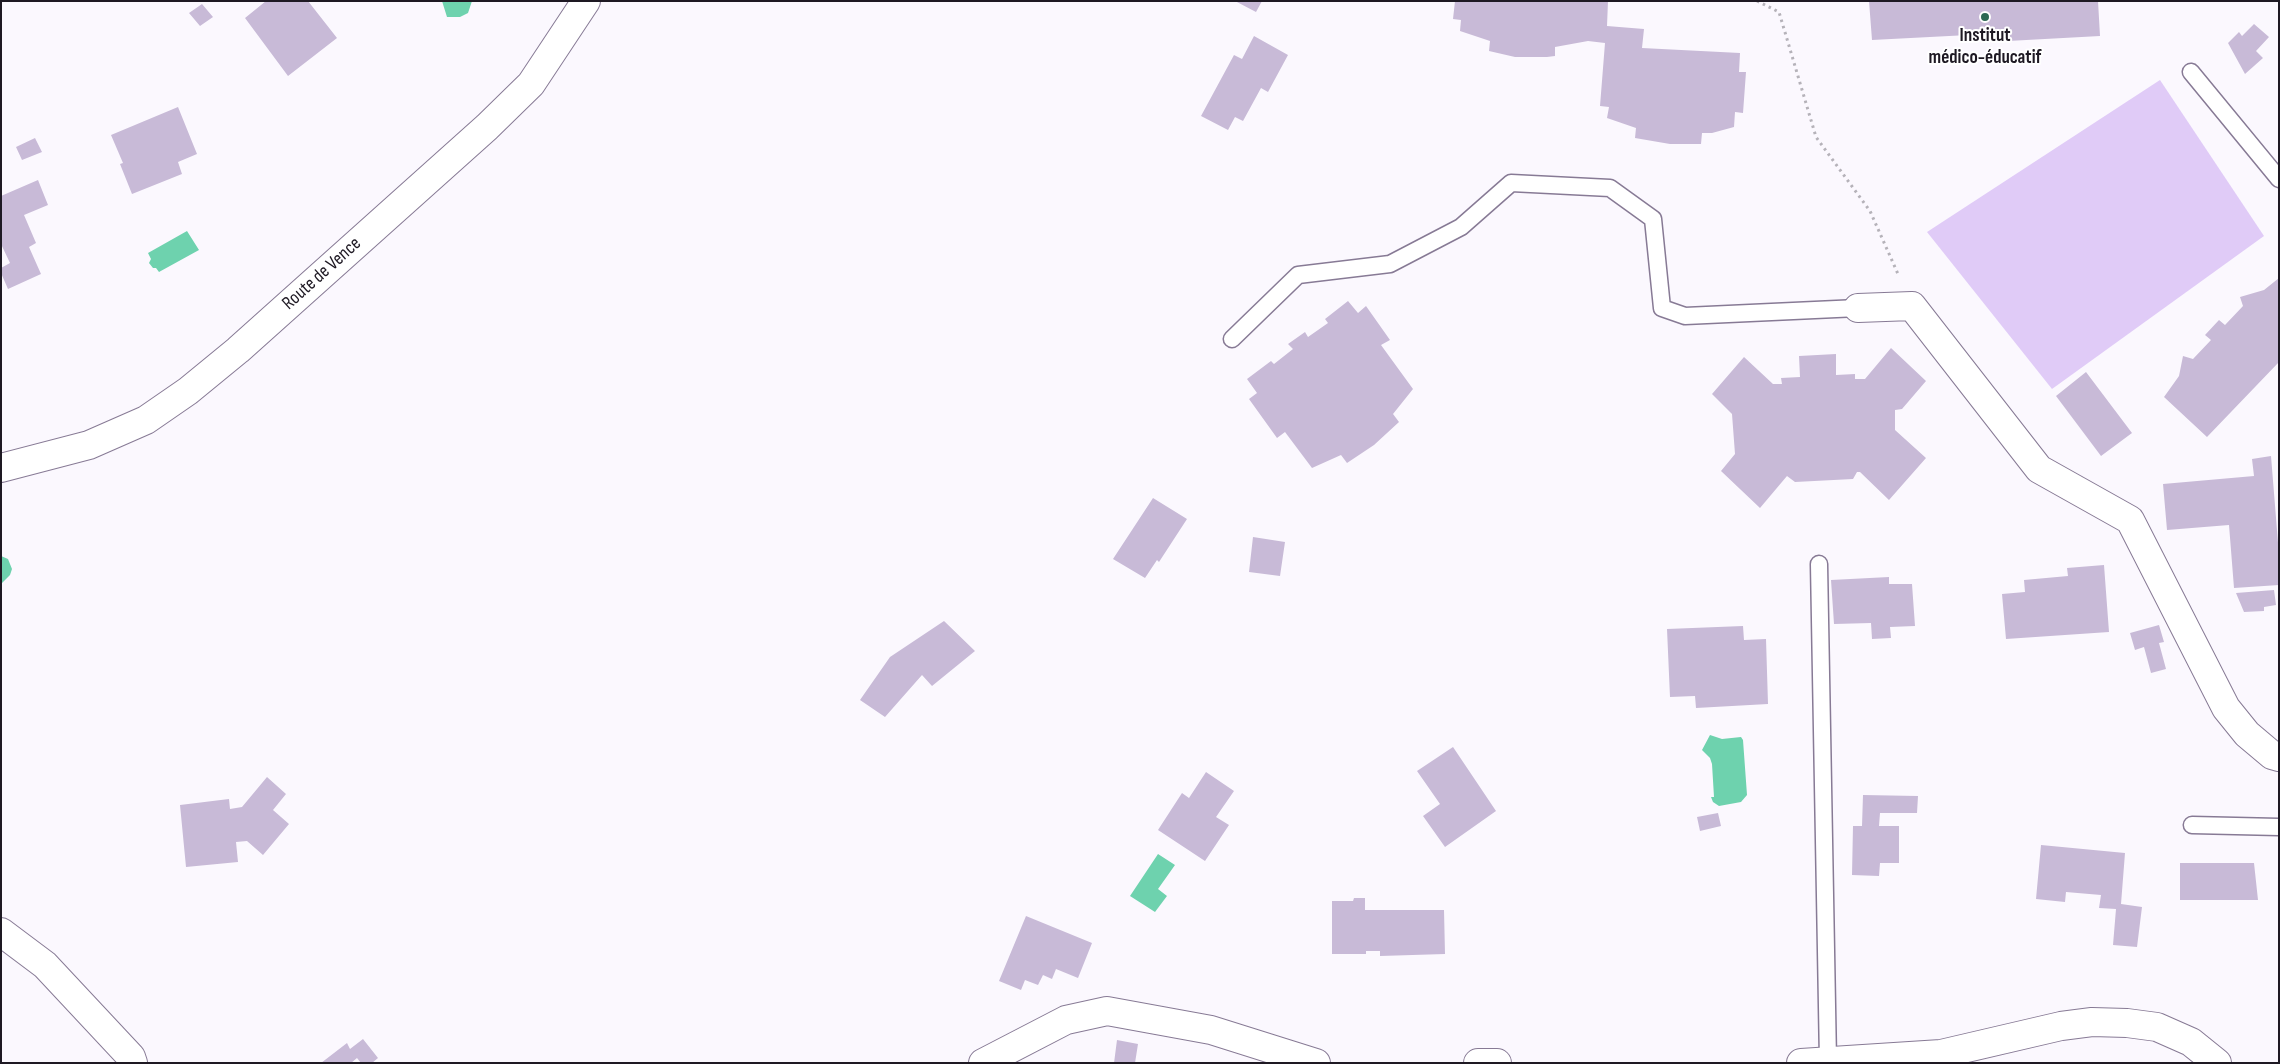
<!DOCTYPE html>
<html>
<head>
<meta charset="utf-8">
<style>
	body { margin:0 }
	#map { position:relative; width:2280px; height:1064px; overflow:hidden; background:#fbf8fe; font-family:"Sofia Sans Condensed",sans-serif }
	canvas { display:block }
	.frame { position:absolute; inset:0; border:2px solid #1e1923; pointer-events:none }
</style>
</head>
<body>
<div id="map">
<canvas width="2280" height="1064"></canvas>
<div class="frame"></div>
</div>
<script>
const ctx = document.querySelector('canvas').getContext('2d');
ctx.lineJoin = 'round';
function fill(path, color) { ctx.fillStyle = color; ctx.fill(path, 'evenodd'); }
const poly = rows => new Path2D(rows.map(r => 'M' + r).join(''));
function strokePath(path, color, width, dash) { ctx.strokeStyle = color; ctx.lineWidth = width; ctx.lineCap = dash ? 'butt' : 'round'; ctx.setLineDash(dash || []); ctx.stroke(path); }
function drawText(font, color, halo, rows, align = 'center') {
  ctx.font = font + ' "Sofia Sans Condensed",sans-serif'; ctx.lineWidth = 4; ctx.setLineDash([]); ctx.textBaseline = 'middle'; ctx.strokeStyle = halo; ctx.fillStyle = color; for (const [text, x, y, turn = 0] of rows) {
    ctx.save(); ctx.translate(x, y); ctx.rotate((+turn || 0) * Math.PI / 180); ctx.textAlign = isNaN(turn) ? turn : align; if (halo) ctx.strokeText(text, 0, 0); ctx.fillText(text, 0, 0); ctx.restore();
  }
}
const green = poly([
	[2160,80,2264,236,2052,389,1927,232]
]);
const water = poly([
	[442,1,472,1,468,13,460,17,447,17],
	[187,231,199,250,159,272,156,268,153,268,149,263,151,259,148,253],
	[1,556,8,559,12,569,10,575,1,584],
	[1710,735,1722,739,1741,737,1743,740,1747,795,1741,802,1719,806,1713,802,1711,797,1714,797,1712,764,1710,758,1702,750],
	[1158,854,1175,865,1158,889,1167,896,1155,912,1130,896]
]);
const building = poly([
	[266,1,308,1,337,38,288,76,245,18],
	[1235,1,1262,1,1256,12],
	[1455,1,1608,1,1607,26,1644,29,1642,48,1740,53,1739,72,1746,72,1743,113,1735,112,1734,127,1712,133,1702,133,1701,144,1670,144,1635,138,1636,128,1607,118,1609,107,1600,106,1605,43,1588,41,1555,47,1555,56,1547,57,1515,57,1489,51,1490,41,1460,31,1461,20,1453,19],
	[1869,1,2098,1,2100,36,2008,41,2007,33,1872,40],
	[202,4,213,17,200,26,189,13],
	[2254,24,2269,37,2256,51,2263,58,2245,74,2228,43,2239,32,2242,36],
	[1254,36,1288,55,1268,92,1261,88,1243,121,1235,117,1228,130,1201,116,1234,55,1242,59],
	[178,107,197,154,178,162,182,174,132,194,120,164,123,163,111,135],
	[35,138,42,152,22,160,16,147],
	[38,180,48,205,24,215,36,243,29,247,41,274,8,289,1,273,1,268,10,263,1,244,1,196],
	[2279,278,2279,362,2207,437,2164,397,2179,376,2183,356,2193,359,2211,340,2205,335,2219,320,2225,325,2243,306,2240,297,2264,290],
	[1348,301,1358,313,1366,306,1390,340,1381,345,1413,389,1393,414,1399,422,1374,445,1347,463,1341,455,1312,468,1285,432,1277,438,1249,399,1257,393,1247,379,1271,361,1274,364,1293,349,1288,344,1305,332,1308,337,1328,323,1325,319],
	[1891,348,1926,381,1902,409,1895,410,1895,430,1926,458,1889,500,1860,472,1857,472,1853,479,1795,482,1787,476,1760,508,1721,471,1735,454,1732,414,1712,394,1744,357,1773,384,1782,384,1781,378,1800,377,1799,356,1836,354,1836,375,1855,374,1855,379,1865,379],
	[2086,372,2132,433,2101,456,2056,396],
	[2271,456,2279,555,2279,585,2234,588,2229,525,2167,530,2163,484,2254,476,2252,459],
	[1153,498,1187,519,1159,562,1157,560,1145,578,1113,559],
	[1253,537,1285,542,1280,576,1249,572],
	[2104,565,2109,632,2006,639,2002,594,2025,592,2024,580,2068,576,2067,568],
	[1889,577,1889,584,1912,584,1915,626,1890,627,1891,638,1872,639,1871,623,1834,624,1831,580],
	[2274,590,2276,605,2264,607,2264,611,2244,612,2236,593],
	[944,621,975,651,932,686,922,675,885,717,860,700,890,657],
	[2159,625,2164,642,2159,643,2166,669,2151,673,2144,647,2135,650,2130,633],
	[1743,626,1744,640,1766,639,1768,704,1696,708,1695,696,1670,697,1667,629],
	[1453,747,1496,811,1445,847,1423,816,1440,804,1417,771],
	[1206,772,1234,791,1216,817,1229,825,1205,861,1158,830,1182,793,1189,798],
	[267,777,286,794,273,810,289,824,263,855,247,841,236,842,238,862,186,867,180,805,229,799,230,809,242,807],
	[1863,795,1918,796,1917,813,1880,813,1879,826,1899,826,1899,863,1880,863,1879,876,1852,875,1853,826,1862,826],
	[1718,813,1721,826,1700,831,1697,817],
	[2041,845,2125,853,2121,904,2142,907,2137,947,2113,945,2116,909,2099,908,2101,895,2066,892,2065,902,2036,899],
	[2180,863,2254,863,2258,900,2180,900],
	[1354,898,1365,898,1365,910,1444,910,1445,954,1380,956,1380,951,1366,951,1366,954,1332,954,1332,901,1353,901],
	[1026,916,1092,943,1078,978,1056,969,1052,979,1043,975,1038,985,1025,980,1021,990,999,981],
	[363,1039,378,1058,372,1063,361,1063,357,1058,351,1063,321,1063,347,1043,350,1049],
	[1117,1040,1138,1044,1135,1063,1114,1063]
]);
const path = poly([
	[1757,1,1779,12,1816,137,1870,211,1898,274]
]);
const service = poly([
	[2191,72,2279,179],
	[1232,339,1298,275,1390,264,1461,227,1511,183,1610,188,1653,219,1662,308,1685,316,1858,308],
	[1819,564,1828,1061],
	[2192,825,2279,827]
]);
const minor = poly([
	[1858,308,1912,306,2039,469,2130,520,2226,708,2247,734,2272,755,2279,757],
	[1,932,45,965,131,1057,133,1063],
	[983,1063,1066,1020,1107,1011,1211,1030,1316,1063],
	[1478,1063,1497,1063],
	[1801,1063,1941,1054,2061,1026,2092,1022,2127,1023,2157,1027,2191,1042,2217,1063]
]);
const secondary = poly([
	[1,468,89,445,146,420,188,391,238,350,487,127,531,84,586,1]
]);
const markers = [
	[1985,17,5,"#2c6853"]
];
const poiNames = [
	["Institut",1985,36],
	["médico-éducatif",1985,58]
];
const streetNames = [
	["Route de Vence",322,274,-42]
];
fill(green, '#e0cbf7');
fill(water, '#6ed2ae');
fill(building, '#c8bad7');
strokePath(service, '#877a95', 19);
strokePath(minor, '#877a95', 30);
strokePath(secondary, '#877a95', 30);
strokePath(path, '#b5b2b9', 3, [2.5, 4]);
strokePath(service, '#fff', 16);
strokePath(minor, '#fff', 28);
strokePath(secondary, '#fff', 28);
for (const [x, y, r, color] of markers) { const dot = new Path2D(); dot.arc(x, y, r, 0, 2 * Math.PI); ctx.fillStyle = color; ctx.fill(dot); strokePath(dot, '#fff', 2); }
drawText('bold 19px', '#1e1923', '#fff', poiNames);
drawText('19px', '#1e1923', '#fff', streetNames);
</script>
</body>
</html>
